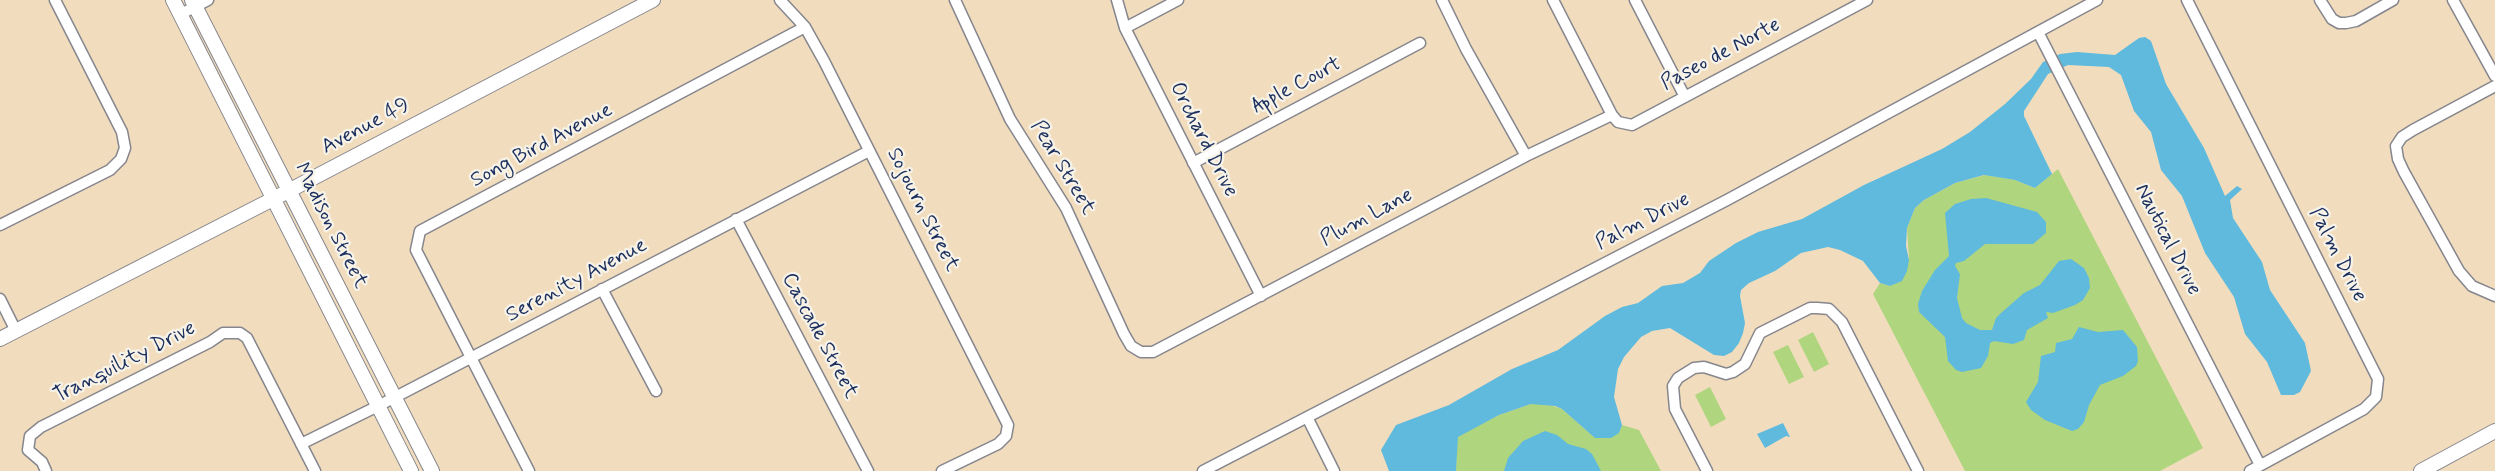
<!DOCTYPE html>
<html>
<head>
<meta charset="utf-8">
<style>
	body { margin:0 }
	canvas { display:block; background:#f1ddbd }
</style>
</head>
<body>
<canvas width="2495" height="471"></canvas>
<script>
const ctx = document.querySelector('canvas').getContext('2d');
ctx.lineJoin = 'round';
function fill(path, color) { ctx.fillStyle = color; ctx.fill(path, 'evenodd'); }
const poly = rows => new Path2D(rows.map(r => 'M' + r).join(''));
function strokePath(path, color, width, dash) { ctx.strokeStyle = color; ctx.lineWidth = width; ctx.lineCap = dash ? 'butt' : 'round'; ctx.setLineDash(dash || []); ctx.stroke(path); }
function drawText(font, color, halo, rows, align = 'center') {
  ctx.font = font + ' Mynerve,sans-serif'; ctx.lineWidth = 4.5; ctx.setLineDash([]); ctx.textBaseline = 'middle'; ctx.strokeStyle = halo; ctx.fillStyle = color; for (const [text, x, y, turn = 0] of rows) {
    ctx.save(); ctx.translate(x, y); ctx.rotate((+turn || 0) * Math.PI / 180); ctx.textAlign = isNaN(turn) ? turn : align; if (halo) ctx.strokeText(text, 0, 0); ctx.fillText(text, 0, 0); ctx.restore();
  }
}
const green = poly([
	[2058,169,2203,448,2160,471,1965,471,1873,294,1880,283,1890,286,1909,260,1907,228,1915,208,1924,200,1955,183,1985,175,2015,180,2035,188],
	[1813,332,1829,364,1814,372,1798,340],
	[1788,345,1804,377,1789,384,1773,352],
	[1710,387,1726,419,1711,427,1695,395],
	[1531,404,1547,404,1562,409,1586,430,1619,433,1622,425,1639,430,1661,471,1456,471,1457,437,1468,430,1499,415]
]);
const water = poly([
	[2145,37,2151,41,2166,84,2204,148,2225,196,2237,186,2242,189,2230,200,2233,218,2262,262,2270,290,2305,343,2311,371,2300,392,2294,395,2281,395,2267,362,2245,334,2234,297,2205,253,2182,196,2161,170,2151,132,2134,111,2121,75,2109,67,2068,65,2048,74,2024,111,2024,116,2052,174,2035,188,2015,180,1984,175,1955,183,1924,200,1915,208,1907,228,1906,246,1909,260,1907,271,1902,281,1890,286,1880,283,1863,261,1840,250,1828,247,1801,253,1775,271,1749,283,1741,290,1740,296,1745,323,1743,333,1739,343,1732,352,1724,356,1714,355,1670,328,1652,331,1641,337,1624,357,1618,369,1614,397,1622,425,1619,433,1611,438,1595,438,1562,409,1555,406,1531,404,1499,415,1458,437,1456,471,1389,471,1381,450,1396,425,1449,405,1512,369,1558,350,1605,316,1622,307,1638,303,1662,286,1683,283,1700,273,1709,261,1736,243,1758,232,1802,219,1864,185,1942,149,1970,132,2005,104,2031,79,2043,62,2060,54,2077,52,2115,55,2139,38],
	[1986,198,2037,212,2046,222,2046,233,2033,244,1985,244,1964,261,1956,263,1955,266,1960,274,1957,298,1962,318,1966,323,1980,330,1992,330,1996,318,2001,313,2024,293,2040,285,2059,261,2071,259,2084,268,2089,278,2090,288,2083,300,2075,305,2053,313,2046,312,2048,318,2027,330,2024,340,2013,344,1994,341,1990,343,1988,356,1981,368,1962,372,1956,370,1948,361,1945,337,1919,312,1918,304,1922,291,1935,270,1949,256,1945,213,1955,204,1971,199],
	[2079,327,2098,332,2123,330,2137,347,2138,361,2136,366,2123,376,2100,385,2089,405,2084,422,2078,429,2072,431,2045,420,2031,410,2026,402,2038,382,2041,356,2055,352,2056,343,2072,339],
	[1783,423,1790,437,1786,436,1765,448,1757,434],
	[1545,431,1557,435,1568,444,1586,449,1592,454,1601,471,1504,471,1508,458,1523,441]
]);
const street = poly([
	[780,0,805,27,824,61,1008,425,1006,436,998,444,942,471],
	[955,0,1010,119,1066,208,1124,334,1131,346,1141,352,1153,352,1526,156,1612,115],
	[1117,0,1125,28,1261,296],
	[1442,0,1466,49,1526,156],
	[1553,0,1612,115,1618,122,1632,125,1867,0],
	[1635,0,1685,97],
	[2187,0,2378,379,2376,397,2364,409,2250,471],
	[2320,0,2332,19,2339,23,2346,23,2356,21,2393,0],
	[2453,0,2495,76],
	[181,14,208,0],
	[1125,28,1178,0],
	[2038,32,2260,465],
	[2495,86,2413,130,2402,137,2396,146,2398,159,2404,172,2459,271,2472,286,2495,296],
	[1193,163,1420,43],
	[736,219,868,471],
	[0,225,110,170,121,159,125,148,122,132,55,0],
	[602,289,656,391],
	[0,299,16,331],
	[1307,417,1334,471],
	[301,444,378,406,869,151],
	[46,471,42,462,28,450,30,436,41,427,210,342,223,333,240,333,247,338,315,471],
	[529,471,416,250,420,231,805,27],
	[1203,471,1727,200,2097,0],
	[1707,471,1675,409,1673,386,1678,378,1694,368,1704,367,1726,374,1733,372,1745,364,1760,333,1810,308,1817,308,1829,309,1842,322,1918,471]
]);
const secondary = poly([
	[173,0,411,471],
	[192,0,432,471],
	[0,339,273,199,653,0],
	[2421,471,2495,431]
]);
const streetNames = [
	["Paseo de Norte",1721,55,-28],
	["Apple Court",1297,86,-28],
	["Avenue 49",366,127,-28],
	["Orchard Drive",1203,140,63],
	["Song Bird Avenue",542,146,-28],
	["Pear Street",1062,168,59],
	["Sojourn Street",922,210,63],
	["Plum Lane",1367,218,-28],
	["Palm Drive",1643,222,-27],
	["Madison Street",330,226,63],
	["Nautical Drive",2167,240,63],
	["Palm Drive",2337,255,63],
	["Serenity Avenue",577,281,-28],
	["Cascade Street",819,336,62],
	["Tranquility Drive",125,363,-27]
];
fill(green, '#b0d57f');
fill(water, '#5fbadd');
strokePath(street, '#86868e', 13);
strokePath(secondary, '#86868e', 16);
strokePath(street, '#fff', 10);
strokePath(secondary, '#fff', 14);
drawText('21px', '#1b2f5e', '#f7f3e8', streetNames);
</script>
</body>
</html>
